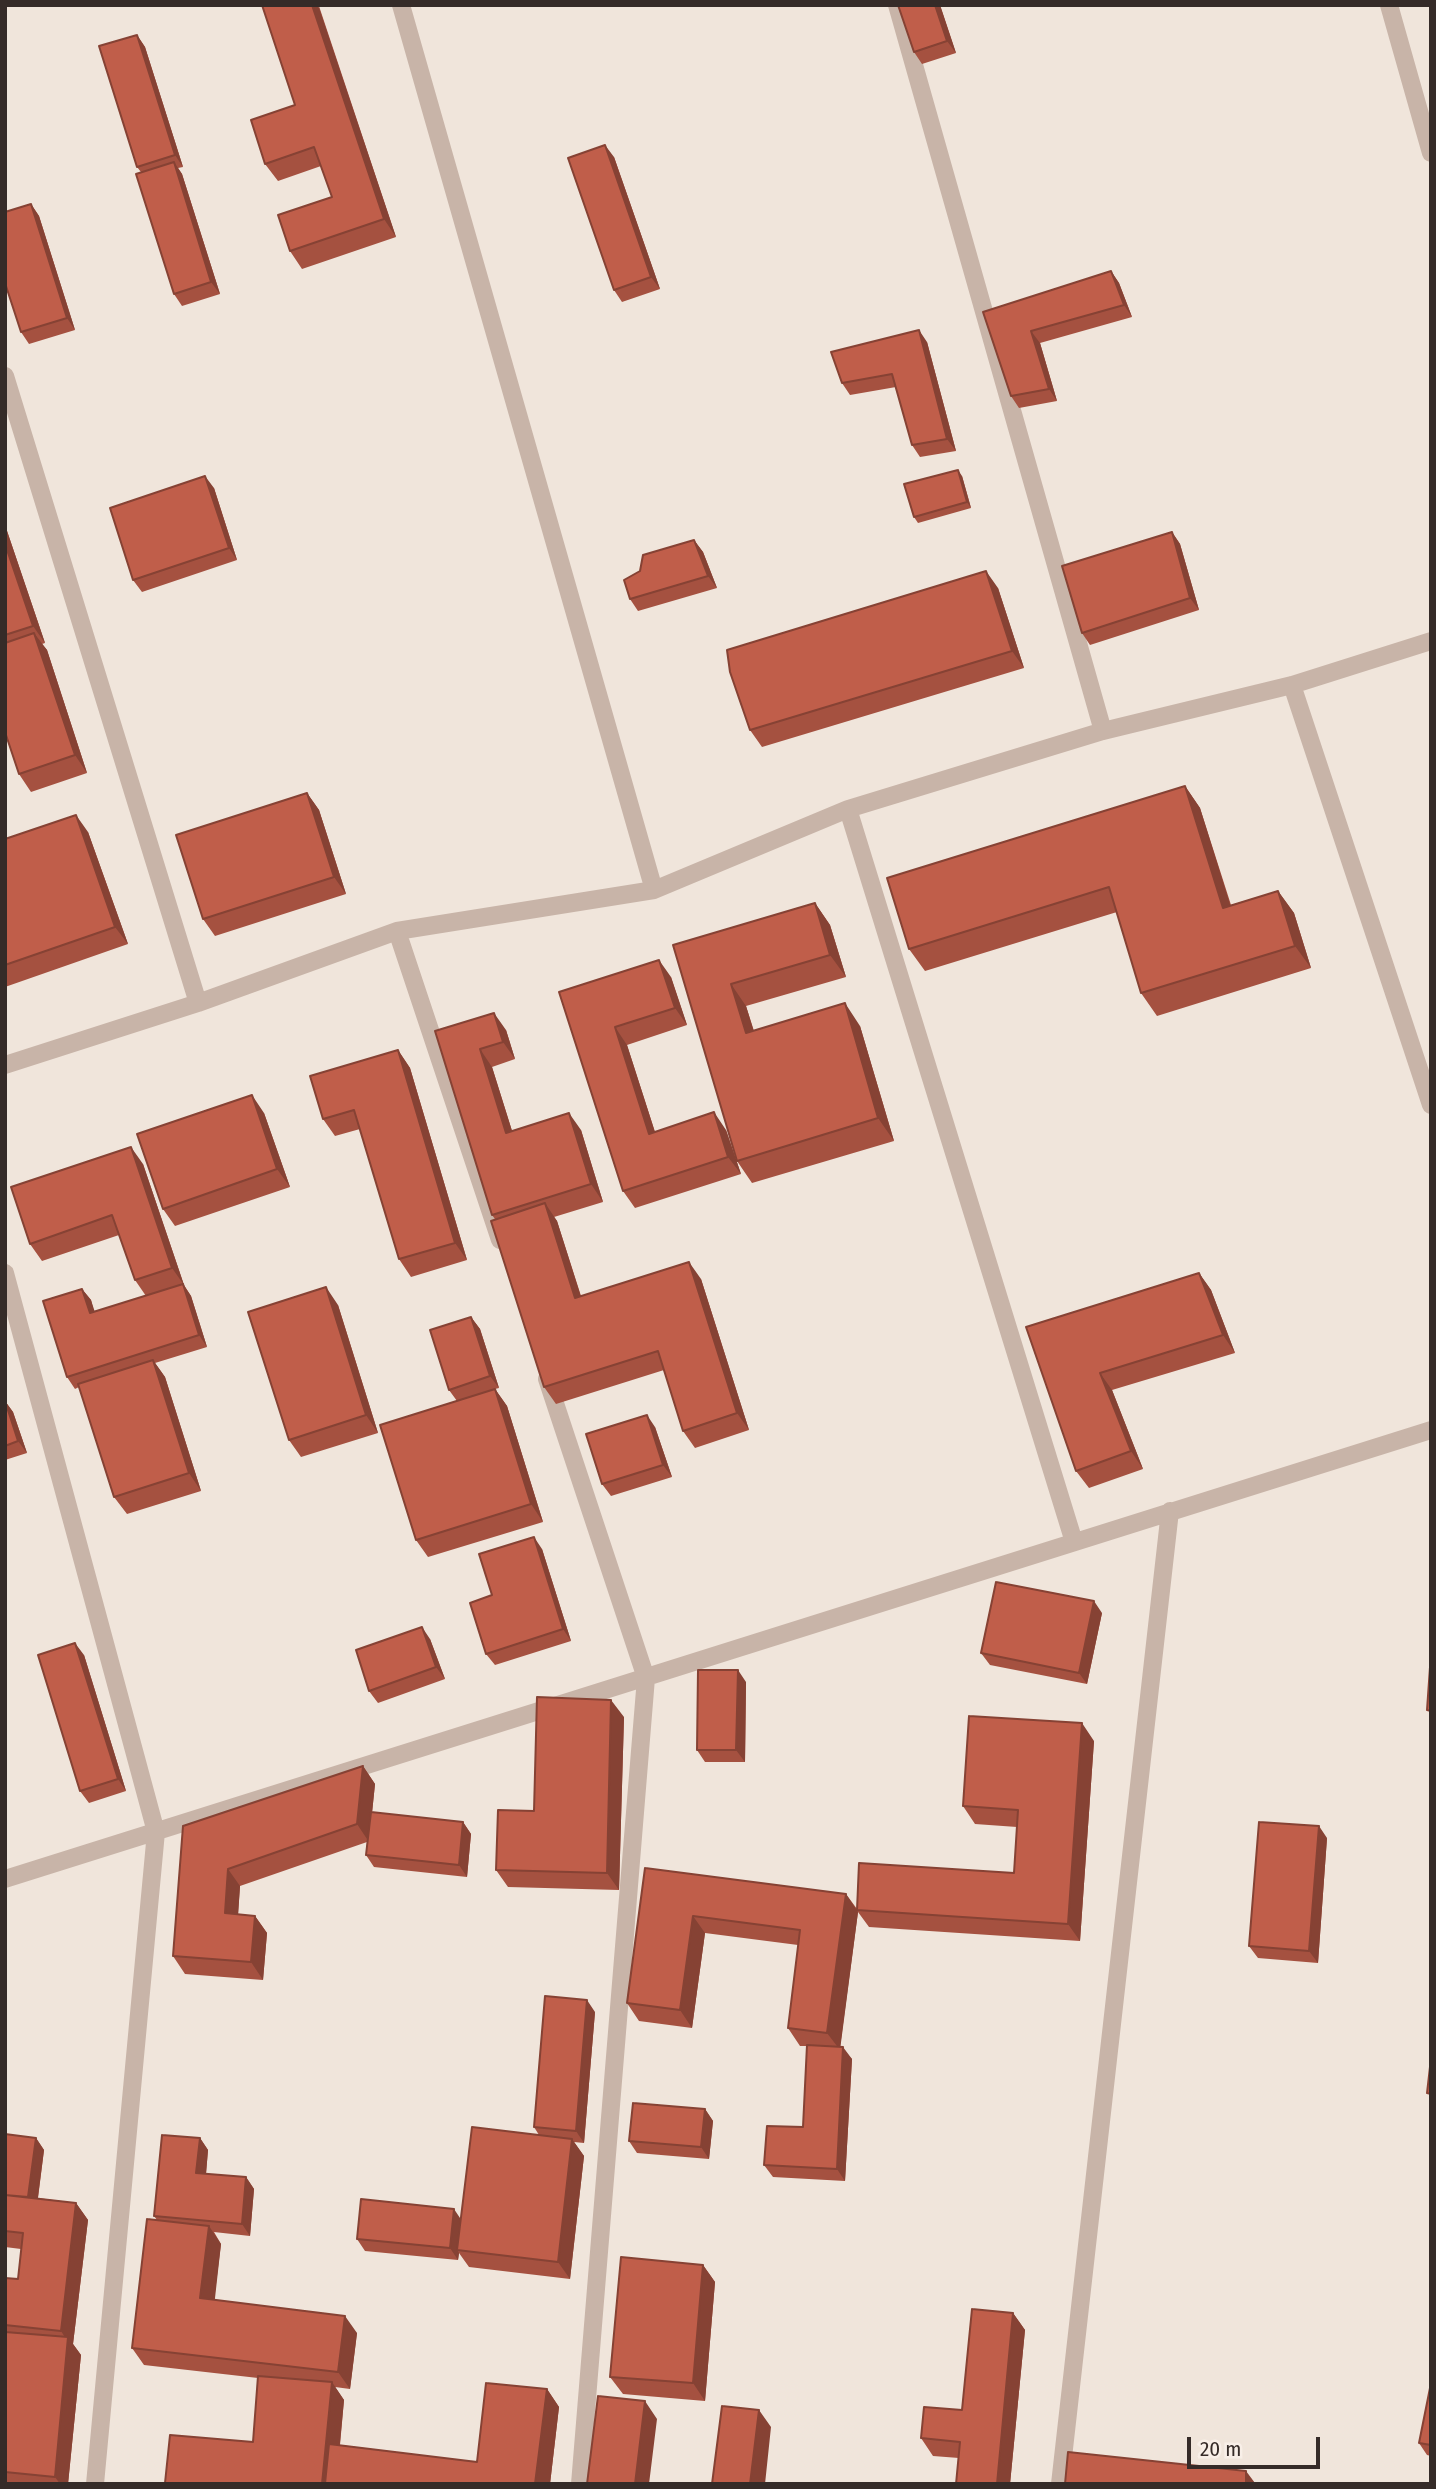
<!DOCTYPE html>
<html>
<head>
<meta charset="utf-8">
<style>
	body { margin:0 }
	#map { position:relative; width:1436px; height:2489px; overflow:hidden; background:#f0e5db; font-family:"Fira Sans Condensed",sans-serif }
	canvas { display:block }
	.frame { position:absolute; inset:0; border:7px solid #352b28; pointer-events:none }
	.scale { position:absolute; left:1187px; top:2437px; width:133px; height:32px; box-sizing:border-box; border:4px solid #352b28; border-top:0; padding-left:9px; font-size:21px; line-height:24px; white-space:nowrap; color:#352b28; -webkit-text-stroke:5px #f8efe8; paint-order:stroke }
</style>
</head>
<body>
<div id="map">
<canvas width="1436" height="2489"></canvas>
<div class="frame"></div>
<div class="scale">20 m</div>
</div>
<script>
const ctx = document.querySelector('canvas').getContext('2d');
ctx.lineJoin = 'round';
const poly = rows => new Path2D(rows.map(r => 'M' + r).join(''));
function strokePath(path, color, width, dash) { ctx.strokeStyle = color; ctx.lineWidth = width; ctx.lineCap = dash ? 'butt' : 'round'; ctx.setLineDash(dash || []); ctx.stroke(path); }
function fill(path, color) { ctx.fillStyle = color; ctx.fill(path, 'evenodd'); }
const minor = poly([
	[401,5,654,890],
	[897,5,1103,731],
	[1389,5,1431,153],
	[5,376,198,1003],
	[1292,685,1431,1105],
	[848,809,1074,1542],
	[397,931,500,1240],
	[5,1065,198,1003,397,931,654,890,848,809,1103,731,1292,685,1431,641],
	[5,1273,156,1832,95,2484],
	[547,1379,646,1678,580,2484],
	[5,1879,1431,1430],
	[1060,2484,1170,1511]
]);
const wall = poly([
	[898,5,940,5,956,53,922,64,914,52],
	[319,6,396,237,302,269,290,251,332,197,321,166,278,181,265,164,295,105],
	[137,35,145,47,183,167,178,168,182,174,220,294,182,306,174,294,141,172,137,167],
	[614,157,660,289,622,302,614,290],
	[31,204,39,216,75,330,29,344,21,332],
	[1111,271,1119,283,1132,317,1040,343,1057,401,1019,408,1011,396,983,312],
	[927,342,956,451,920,457,912,445,896,387,850,395,842,383],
	[962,476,971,508,918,523,914,517],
	[214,488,237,560,142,592,133,580],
	[5,525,45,643,42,644,47,650,87,773,31,792,19,774,8,740,5,741],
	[1172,532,1180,544,1199,610,1090,645,1082,633],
	[694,540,703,552,717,588,638,611,630,599,640,571],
	[998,588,1024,668,762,747,750,730],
	[1185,786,1200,808,1231,905,1278,891,1294,913,1311,968,1157,1016,1141,993,1117,912,925,971,909,949],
	[307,793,319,810,346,894,215,936,203,919],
	[88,832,128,944,5,987,5,839],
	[815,903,830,925,846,977,746,1006,754,1031,860,1026,894,1141,752,1183,737,1161,673,945],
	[671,977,687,1025,627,1045,655,1132,726,1130,741,1174,635,1208,623,1191,559,992],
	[506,1030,515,1059,492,1067,512,1131,581,1130,603,1202,554,1217,557,1221,581,1296,701,1279,749,1430,695,1448,683,1431,664,1370,556,1404,544,1387,495,1219,492,1215,435,1031],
	[398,1050,410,1068,467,1260,411,1277,399,1259,360,1129,335,1136,323,1119],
	[264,1113,290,1187,175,1226,163,1209],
	[143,1164,184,1285,191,1296,207,1347,155,1363,165,1377,201,1491,127,1514,114,1497,79,1387,75,1389,67,1377,82,1289,91,1300,94,1312,146,1296,135,1280,119,1235,42,1261,30,1244],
	[1199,1273,1211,1290,1235,1353,1112,1390,1143,1469,1089,1488,1076,1471,1026,1327],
	[338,1305,378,1433,301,1457,289,1440],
	[471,1317,480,1329,499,1388,495,1389,507,1406,543,1522,428,1557,416,1540,457,1401,449,1390],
	[5,1401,13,1412,27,1453,5,1460],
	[655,1427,672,1477,611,1496,602,1484],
	[542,1549,571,1641,495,1665,486,1654,492,1595],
	[1102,1613,1087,1684,990,1665,981,1653],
	[430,1639,445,1679,378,1703,369,1691],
	[84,1655,126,1791,89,1803,80,1791],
	[746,1682,745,1762,705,1762,697,1750],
	[624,1717,619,1890,508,1887,496,1870,534,1811],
	[1094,1741,1080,1941,869,1927,858,1912,840,2047,852,2059,845,2181,773,2177,764,2165,803,2127,807,2046,800,2046,788,2028,798,1945,705,1933,692,2028,639,2021,627,2003,645,1868,846,1894,857,1909,1014,1873,1017,1827,975,1824,963,1806],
	[363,1766,375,1784,372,1813,463,1822,471,1834,467,1877,374,1867,366,1855,367,1842,240,1886,238,1914,255,1916,267,1933,263,1980,185,1974,173,1956,183,1826],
	[1327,1838,1318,1963,1258,1958,1249,1946],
	[595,2012,584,2143,574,2142,584,2156,570,2279,469,2267,459,2253,458,2260,365,2251,357,2239,461,2218,539,2135,534,2127],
	[705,2109,713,2121,709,2159,637,2153,629,2141],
	[5,2134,36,2138,44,2150,38,2198,76,2203,88,2220,73,2344,81,2355,68,2484,5,2484,5,2278,18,2279,21,2249,5,2247],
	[200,2138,208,2150,206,2174,246,2177,254,2189,250,2236,214,2232,221,2244,214,2300,357,2333,350,2389,335,2387,344,2400,340,2445,477,2462,547,2389,559,2407,550,2484,165,2484,253,2442,258,2378,144,2365,132,2348,157,2220,154,2216],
	[703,2265,715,2282,705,2401,623,2394,610,2377],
	[1013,2313,1025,2330,1010,2484,956,2484,959,2458,933,2456,921,2438,962,2410],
	[1431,2383,1431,2456,1427,2455,1419,2443]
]);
const shadedWall = poly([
	[312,5,318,5,396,237,384,219],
	[935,5,940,5,956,53,947,41],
	[137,35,145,47,183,167,175,155],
	[605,145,614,157,660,289,651,277],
	[174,162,182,174,220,294,211,282],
	[31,204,39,216,75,330,67,318],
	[1111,271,1119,283,1132,317,1124,305],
	[919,330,927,342,956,451,947,439],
	[1031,331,1040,343,1057,401,1049,389],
	[958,470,962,476,971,508,967,502],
	[205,476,214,488,237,560,229,548],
	[5,525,45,643,33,626,5,544],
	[1172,532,1180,544,1199,610,1190,598],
	[694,540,703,552,717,588,708,576],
	[986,571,998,588,1024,668,1012,651],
	[34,633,47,650,87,773,75,755],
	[1185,786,1200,808,1238,930,1223,908],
	[307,793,319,810,346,894,334,877],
	[76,815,88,832,128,944,115,927],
	[1278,891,1294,913,1311,968,1295,946],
	[815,903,830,925,846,977,830,955],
	[659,960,671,977,687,1025,675,1008],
	[731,984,746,1006,761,1055,746,1033],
	[845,1003,860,1026,894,1141,878,1118],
	[494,1013,506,1030,515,1059,503,1042],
	[615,1027,627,1045,661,1151,649,1134],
	[480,1049,492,1067,518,1150,506,1133],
	[398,1050,410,1068,467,1260,455,1243],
	[252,1095,264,1113,290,1187,277,1169],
	[714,1112,726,1130,741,1174,728,1157],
	[569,1113,581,1130,603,1202,591,1184],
	[131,1147,143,1164,184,1285,172,1268],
	[545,1203,557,1221,587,1316,575,1298],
	[689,1262,701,1279,749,1430,737,1413],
	[1199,1273,1211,1290,1235,1353,1223,1335],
	[183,1284,191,1296,207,1347,199,1335],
	[326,1287,338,1305,378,1433,366,1415],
	[82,1289,91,1300,99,1325,90,1313],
	[471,1317,480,1329,499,1388,490,1376],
	[153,1360,165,1377,201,1491,189,1473],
	[1100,1373,1112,1390,1143,1469,1131,1451],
	[495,1389,507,1406,543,1522,531,1504],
	[5,1401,13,1412,27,1453,18,1441],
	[647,1415,655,1427,672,1477,663,1465],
	[534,1537,542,1549,571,1641,563,1629],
	[1094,1601,1102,1613,1087,1684,1079,1673],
	[422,1627,430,1639,445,1679,436,1667],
	[75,1643,84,1655,126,1791,118,1779],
	[738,1670,746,1682,745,1762,736,1750],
	[611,1700,624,1717,619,1890,607,1873],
	[1082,1723,1094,1741,1080,1941,1068,1924],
	[363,1766,375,1784,369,1842,357,1824],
	[463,1822,471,1834,467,1877,459,1865],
	[1319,1826,1327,1838,1318,1963,1309,1951],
	[228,1869,240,1886,237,1931,225,1913],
	[846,1894,858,1912,840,2050,827,2033],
	[255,1916,267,1933,263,1980,251,1962],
	[693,1916,705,1933,692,2028,680,2010],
	[587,2000,595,2012,584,2143,576,2131],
	[843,2047,852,2059,845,2181,837,2169],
	[705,2109,713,2121,709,2159,701,2147],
	[36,2138,44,2150,36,2212,28,2200],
	[200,2138,208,2150,205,2185,196,2173],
	[572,2139,584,2156,570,2279,558,2262],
	[246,2177,254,2189,250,2236,242,2224],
	[76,2203,88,2220,73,2344,81,2355,68,2484,60,2484,55,2477,68,2342,61,2331],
	[454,2209,462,2221,457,2250,459,2253,458,2260,450,2248],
	[209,2226,221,2244,213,2316,200,2298],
	[703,2265,715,2282,705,2401,693,2383],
	[1013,2313,1025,2330,1010,2484,997,2484],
	[345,2316,357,2333,350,2389,338,2372],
	[332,2382,344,2400,336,2484,322,2484],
	[547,2389,559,2407,550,2484,535,2484],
	[645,2401,657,2419,649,2484,635,2484],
	[759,2410,771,2427,765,2484,750,2484],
	[1246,2471,1255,2483,1255,2484,1246,2484]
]);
const building = poly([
	[262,5,312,5,384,219,290,251,278,215,332,197,314,147,265,164,251,120,295,105,262,5],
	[898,5,935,5,947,41,914,52,898,5],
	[137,35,175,155,137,167,99,46,137,35],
	[605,145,651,277,614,290,568,158,605,145],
	[174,162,211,282,174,294,136,174,174,162],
	[31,204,67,318,21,332,5,283,5,212,31,204],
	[1111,271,1124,305,1031,331,1049,389,1011,396,983,312,1111,271],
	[919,330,947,439,912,445,892,374,842,383,831,352,919,330],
	[958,470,967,502,914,517,904,484,958,470],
	[205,476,229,548,133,580,110,508,205,476],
	[1172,532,1190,598,1082,633,1062,566,1172,532],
	[694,540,708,576,630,599,624,580,640,571,643,555,694,540],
	[5,544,33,626,5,635,5,544],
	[986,571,1012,651,750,730,730,672,727,650,986,571],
	[34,633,75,755,19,774,5,732,5,643,34,633],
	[1185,786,1223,908,1278,891,1295,946,1141,993,1109,887,909,949,887,878,1185,786],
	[307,793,334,877,203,919,176,835,307,793],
	[76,815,115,927,5,965,5,839,76,815],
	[815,903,830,955,731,984,746,1033,845,1003,878,1118,737,1161,673,945,815,903],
	[659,960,675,1008,615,1027,649,1134,714,1112,728,1157,623,1191,559,992,659,960],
	[494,1013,503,1042,480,1049,506,1133,569,1113,591,1184,492,1215,435,1031,494,1013],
	[398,1050,455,1243,399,1259,354,1110,323,1119,310,1076,398,1050],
	[252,1095,277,1169,163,1209,137,1134,252,1095],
	[131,1147,172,1268,135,1280,112,1215,30,1244,11,1187,131,1147],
	[545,1203,575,1298,689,1262,737,1413,683,1431,658,1351,544,1387,491,1221,545,1203],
	[1199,1273,1223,1335,1100,1373,1131,1451,1076,1471,1026,1327,1199,1273],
	[183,1284,199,1335,67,1377,43,1301,82,1289,90,1313,183,1284],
	[326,1287,366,1415,289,1440,248,1312,326,1287],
	[471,1317,490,1376,449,1390,430,1330,471,1317],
	[153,1360,189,1473,114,1497,78,1384,153,1360],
	[495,1389,531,1504,416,1540,380,1425,495,1389],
	[5,1401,18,1441,5,1446,5,1401],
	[647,1415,663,1465,602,1484,586,1434,647,1415],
	[534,1537,563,1629,486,1654,470,1603,492,1595,479,1554,534,1537],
	[996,1582,1094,1601,1079,1673,981,1653,996,1582],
	[422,1627,436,1667,369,1691,356,1650,422,1627],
	[75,1643,118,1779,80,1791,38,1655,75,1643],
	[1430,1667,1431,1667,1431,1711,1427,1710,1430,1667],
	[698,1670,738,1670,736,1750,697,1750,698,1670],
	[537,1697,611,1700,607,1873,496,1870,498,1810,534,1811,537,1697],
	[969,1716,1082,1723,1068,1924,857,1910,859,1863,1014,1873,1018,1810,963,1806,969,1716],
	[363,1766,357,1824,228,1869,225,1913,255,1916,251,1962,173,1956,183,1826,363,1766],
	[371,1812,463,1822,459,1865,366,1855,371,1812],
	[1259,1822,1319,1826,1309,1951,1249,1946,1259,1822],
	[645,1868,846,1894,827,2033,788,2028,800,1930,693,1916,680,2010,627,2003,645,1868],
	[545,1996,587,2000,576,2131,534,2127,545,1996],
	[807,2045,843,2047,837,2169,764,2165,767,2126,803,2127,807,2045],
	[1431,2058,1431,2094,1427,2093,1431,2058],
	[633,2103,705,2109,701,2147,629,2141,633,2103],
	[472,2127,572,2139,558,2262,457,2250,472,2127],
	[5,2134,36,2138,28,2197,5,2195,5,2134],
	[162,2135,200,2138,196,2173,246,2177,242,2224,154,2216,162,2135],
	[5,2195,76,2203,61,2331,5,2325,5,2278,18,2279,23,2233,5,2231,5,2195],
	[361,2199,454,2209,450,2248,357,2239,361,2199],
	[147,2219,209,2226,200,2298,345,2316,338,2372,132,2348,147,2219],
	[621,2257,703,2265,693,2383,610,2377,621,2257],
	[972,2309,1013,2313,997,2484,956,2484,960,2442,921,2438,924,2407,962,2410,972,2309],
	[5,2332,68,2337,55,2477,5,2472,5,2332],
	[258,2376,332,2382,322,2484,165,2483,170,2435,253,2442,258,2376],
	[486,2383,547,2389,535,2484,325,2484,329,2444,477,2462,486,2383],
	[1431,2383,1431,2445,1419,2443,1431,2383],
	[598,2396,645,2401,635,2484,587,2484,598,2396],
	[722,2406,759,2410,750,2484,712,2484,722,2406],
	[1068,2452,1246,2471,1246,2484,1065,2484,1068,2452]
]);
strokePath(minor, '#c8b4a8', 18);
fill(wall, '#a55140');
fill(shadedWall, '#864234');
fill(building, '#c05e4a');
strokePath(building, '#864234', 2);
</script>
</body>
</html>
